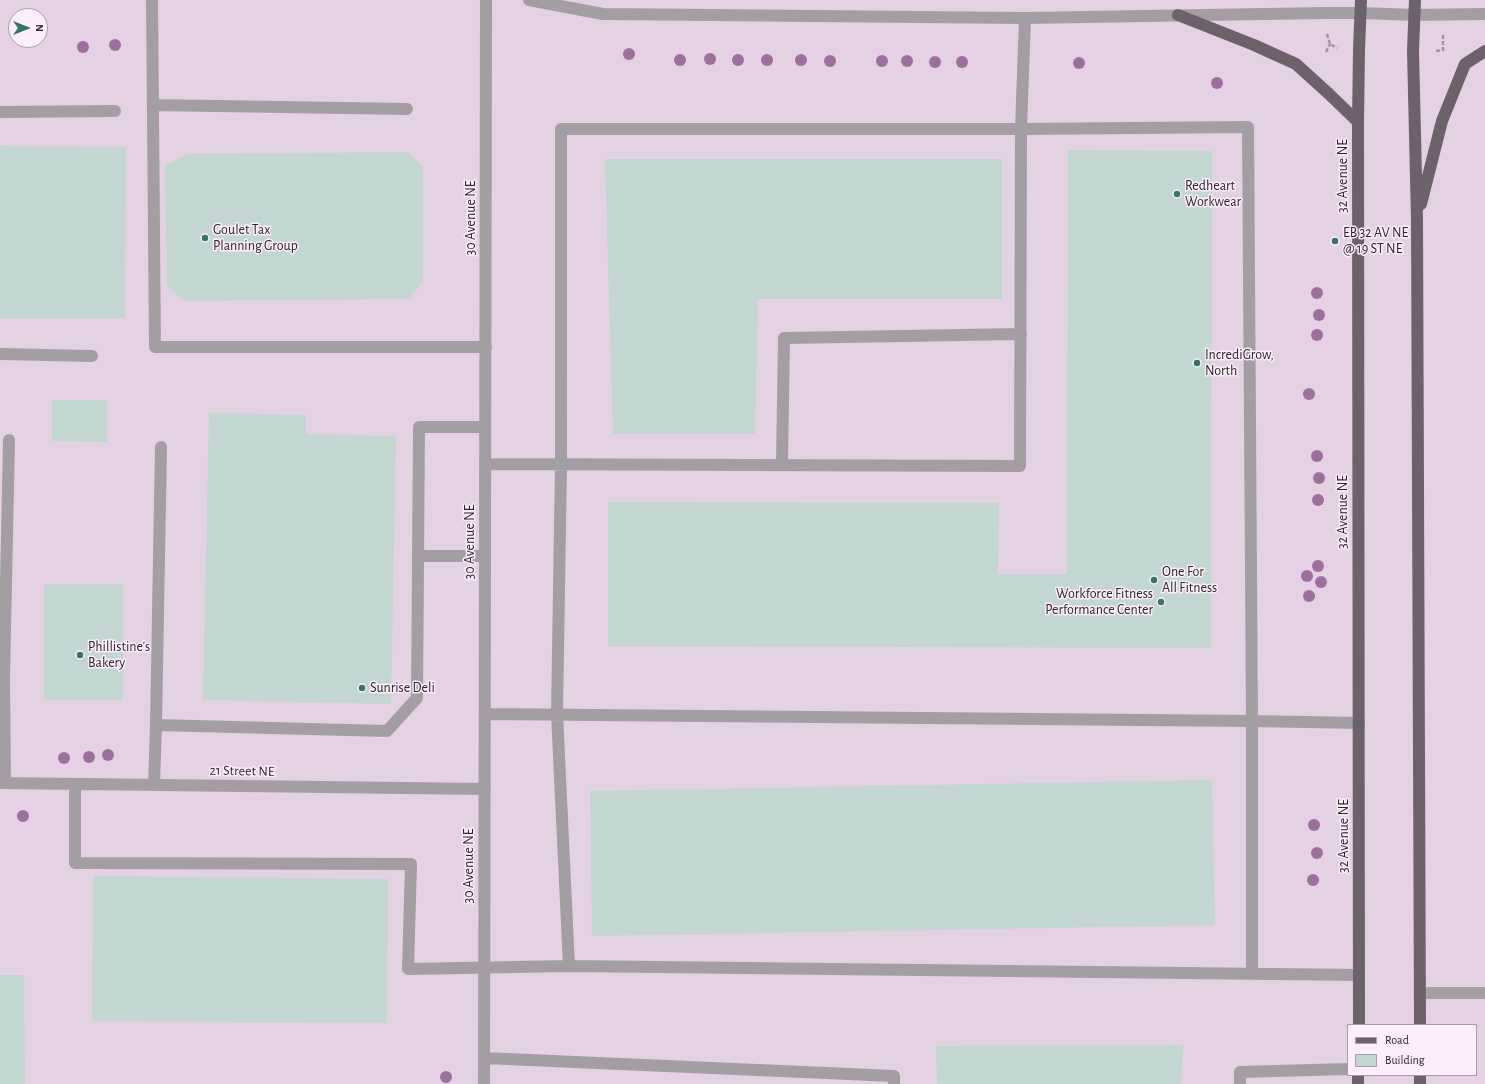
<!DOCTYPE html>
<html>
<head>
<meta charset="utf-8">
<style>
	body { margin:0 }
	#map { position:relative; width:1485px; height:1084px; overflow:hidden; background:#f0e1ef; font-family:"Alegreya Sans",sans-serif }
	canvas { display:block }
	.legend { position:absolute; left:1347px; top:1024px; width:130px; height:52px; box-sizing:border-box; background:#fdeefc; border:1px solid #a99ea8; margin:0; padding:5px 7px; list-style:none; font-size:12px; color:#2b252a }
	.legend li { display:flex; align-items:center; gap:8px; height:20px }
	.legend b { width:20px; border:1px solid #a99ea8 }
	.north { position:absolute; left:8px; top:8px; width:40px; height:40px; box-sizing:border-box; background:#fdeefc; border:1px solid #a99ea8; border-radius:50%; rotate:90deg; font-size:11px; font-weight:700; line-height:16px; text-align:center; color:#2b252a }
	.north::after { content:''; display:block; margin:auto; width:14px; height:18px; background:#337668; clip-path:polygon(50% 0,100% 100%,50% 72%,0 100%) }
</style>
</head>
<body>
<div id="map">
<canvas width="1485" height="1084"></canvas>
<ul class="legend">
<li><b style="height:5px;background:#6d626c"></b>Road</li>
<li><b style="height:11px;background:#c2d7d1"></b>Building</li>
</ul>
<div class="north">N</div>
</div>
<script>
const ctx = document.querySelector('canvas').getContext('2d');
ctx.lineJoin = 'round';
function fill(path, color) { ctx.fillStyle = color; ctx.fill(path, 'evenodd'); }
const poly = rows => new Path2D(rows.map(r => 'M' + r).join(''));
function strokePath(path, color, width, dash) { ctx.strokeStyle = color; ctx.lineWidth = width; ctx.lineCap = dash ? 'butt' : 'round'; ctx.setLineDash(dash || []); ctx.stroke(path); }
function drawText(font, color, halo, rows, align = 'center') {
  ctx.font = font + ' "Alegreya Sans",sans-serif'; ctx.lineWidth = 3; ctx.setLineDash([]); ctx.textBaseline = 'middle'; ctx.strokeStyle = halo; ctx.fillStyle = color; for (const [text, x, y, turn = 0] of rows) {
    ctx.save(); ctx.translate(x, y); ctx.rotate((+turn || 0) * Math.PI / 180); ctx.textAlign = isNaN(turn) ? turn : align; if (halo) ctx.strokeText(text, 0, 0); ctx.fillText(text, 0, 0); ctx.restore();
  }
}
const built = poly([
	[0,0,1485,0,1485,1084,0,1084],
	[16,16,40,16,40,40,16,40],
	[1348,1025,1476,1025,1476,1075,1348,1075]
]);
const building = poly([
	[0,146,126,147,125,318,0,318],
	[1068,150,1212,151,1211,648,608,646,608,502,999,503,998,574,1067,574],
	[408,152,423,167,423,282,408,299,184,301,167,285,165,166,187,154],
	[605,159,1002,159,1002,299,758,299,755,434,613,434],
	[52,400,107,400,107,442,52,441],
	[209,413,306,415,306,434,396,436,391,704,203,700],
	[44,584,123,584,123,700,44,700],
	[1212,780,1215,925,592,936,590,791],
	[93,876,388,879,387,1023,92,1021],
	[0,975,24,975,25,1084,0,1084],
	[1183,1045,1181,1084,937,1084,936,1046]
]);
const path = poly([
	[1327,34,1330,44,1337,48],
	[1436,51,1443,50,1443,35],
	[1326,52,1330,44]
]);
const minor = poly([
	[152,0,155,347,486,347],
	[529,0,603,14,1025,18,1325,13,1361,13,1415,15,1485,14],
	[153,105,407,109],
	[0,112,115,111],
	[0,354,92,356],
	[485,464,1020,466,1021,129,1025,18],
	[782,465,784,338,1021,334],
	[418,556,485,556],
	[0,678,4,678,5,783],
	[4,678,9,440],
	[485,714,1252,721,1359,723],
	[156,725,161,447],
	[0,783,485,789],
	[75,784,75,863,411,864,408,969,569,966,1359,975],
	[154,785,156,725,387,731,417,698,419,427,485,427],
	[569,966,557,714,561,464,561,129,1021,129,1248,127,1252,721,1252,973],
	[1420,993,1485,993],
	[484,1058,894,1076,894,1084],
	[484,1084,486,0],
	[1240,1084,1240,1072,1348,1069]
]);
const major = poly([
	[1415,0,1413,51,1417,219,1420,1025],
	[1178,15,1254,45,1296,64,1329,94,1358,122],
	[1421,204,1442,121,1465,64,1485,51],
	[1359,1025,1358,122,1359,50,1361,0],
	[1420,1075,1420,1084],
	[1358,1084,1358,1075]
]);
const trees = [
	[115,45],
	[83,47],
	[629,54],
	[710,59],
	[680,60],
	[738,60],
	[767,60],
	[801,60],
	[830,61],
	[882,61],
	[907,61],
	[935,62],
	[962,62],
	[1079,63],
	[1217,83],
	[1317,293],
	[1319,315],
	[1317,335],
	[1309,394],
	[1317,456],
	[1319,478],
	[1318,500],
	[1318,566],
	[1307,576],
	[1321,582],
	[1309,596],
	[108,755],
	[89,757],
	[64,758],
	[23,816],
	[1314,825],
	[1317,853],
	[1313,880],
	[446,1077]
];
const markers = [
	[1177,194,4,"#337668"],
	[205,238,4,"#337668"],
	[1335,241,4,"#337668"],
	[1197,363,4,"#337668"],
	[1154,580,4,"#337668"],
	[1161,602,4,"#337668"],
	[80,655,4,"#337668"],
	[362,688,4,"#337668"]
];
const streetNames = [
	["32 Avenue NE",1343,176,-90],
	["30 Avenue NE",471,218,-90],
	["32 Avenue NE",1343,512,-90],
	["30 Avenue NE",470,542,-90],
	["21 Street NE",242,771,1],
	["32 Avenue NE",1344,836,-90],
	["30 Avenue NE",469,866,-90]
];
const poiNames = [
	["Redheart",1185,186],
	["Workwear",1185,202],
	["Goulet Tax",213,230],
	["Planning Group",213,246],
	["EB 32 AV NE",1343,233],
	["@ 19 ST NE",1343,249],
	["IncrediGrow,",1205,355],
	["North",1205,371],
	["One For",1162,572],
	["All Fitness",1162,588],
	["Workforce Fitness",1153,594,"right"],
	["Performance Center",1153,610,"right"],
	["Phillistine's",88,647],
	["Bakery",88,663],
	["Sunrise Deli",370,688]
];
fill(built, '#e5d1e4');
fill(building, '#c2d7d1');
strokePath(path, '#a0949f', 2.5, [4, 2]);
strokePath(minor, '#a49ea4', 12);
strokePath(major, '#6d626c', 12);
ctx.fillStyle = '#9b719b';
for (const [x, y] of trees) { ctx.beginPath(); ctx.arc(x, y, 6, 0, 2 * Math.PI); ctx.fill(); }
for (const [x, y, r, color] of markers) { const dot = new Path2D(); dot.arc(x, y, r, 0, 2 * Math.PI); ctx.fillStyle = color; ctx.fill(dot); strokePath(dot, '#fdeefc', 1.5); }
drawText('14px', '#2b252a', '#fdeefc', streetNames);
drawText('14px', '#2b252a', '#fdeefc', poiNames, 'left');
</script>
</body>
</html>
